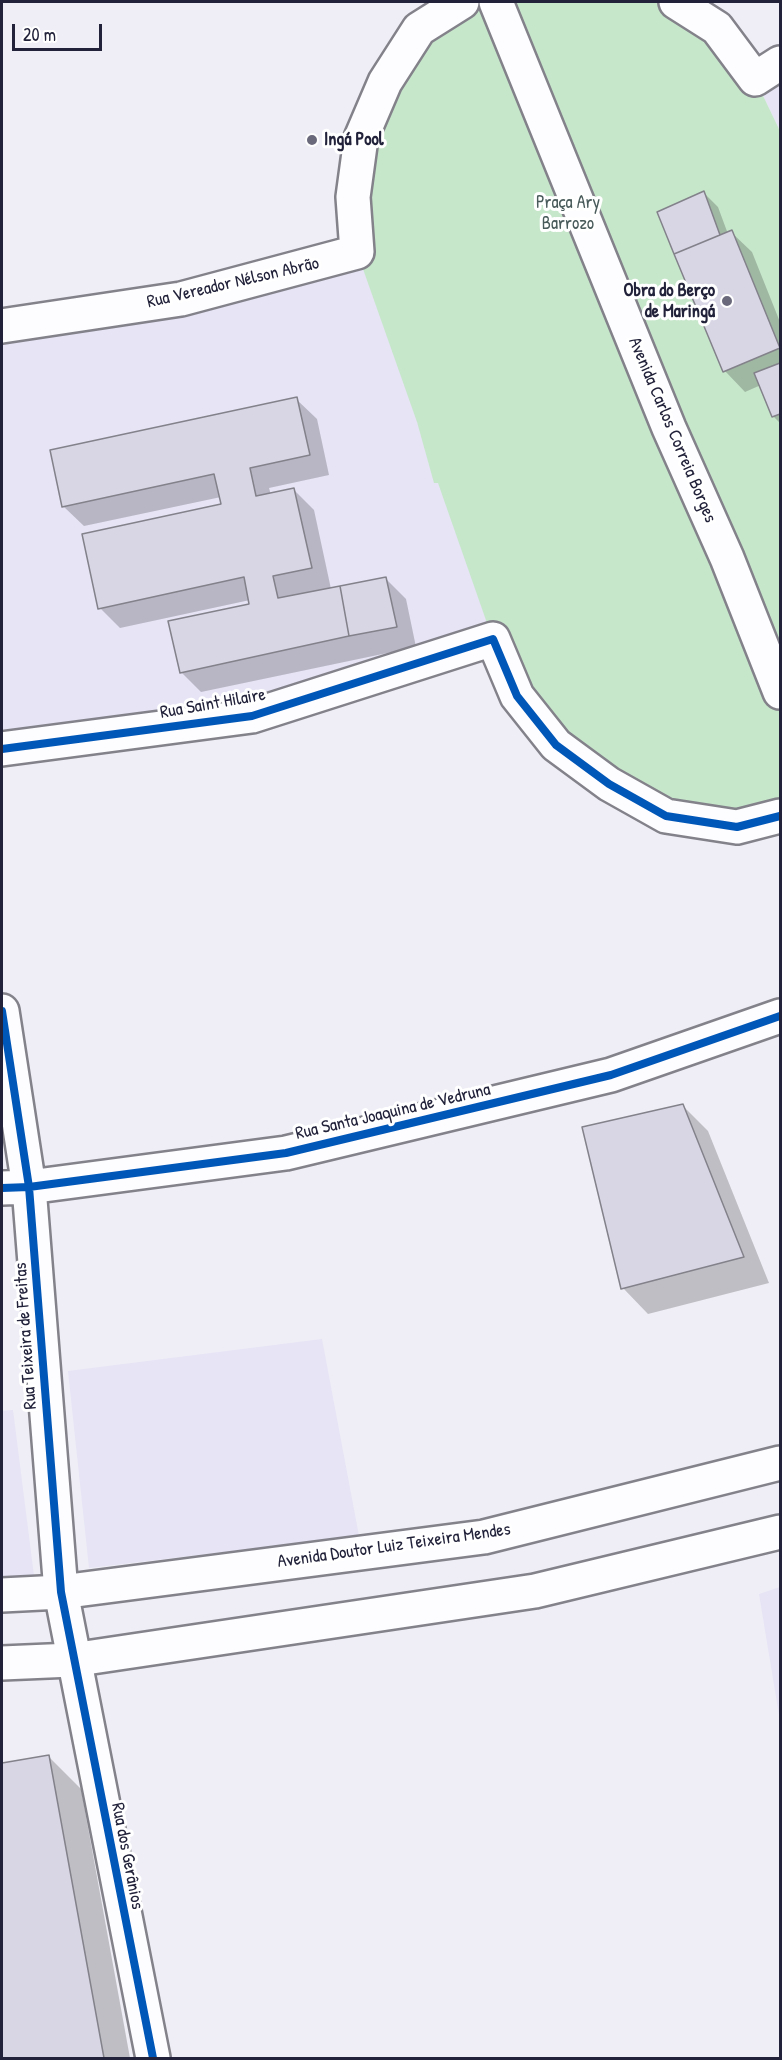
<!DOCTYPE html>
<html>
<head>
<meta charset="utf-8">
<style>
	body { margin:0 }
	#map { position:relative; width:782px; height:2060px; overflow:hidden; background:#efeef6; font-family:"Patrick Hand",sans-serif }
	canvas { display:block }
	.frame { position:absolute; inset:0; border:3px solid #22223b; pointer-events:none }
	.scale { position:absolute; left:12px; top:24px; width:90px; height:27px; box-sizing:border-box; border:3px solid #22223b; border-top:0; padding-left:8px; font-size:18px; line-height:21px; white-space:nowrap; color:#22223b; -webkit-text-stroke:4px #fff; paint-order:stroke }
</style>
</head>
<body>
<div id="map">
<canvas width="782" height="2060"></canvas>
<div class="frame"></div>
<div class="scale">20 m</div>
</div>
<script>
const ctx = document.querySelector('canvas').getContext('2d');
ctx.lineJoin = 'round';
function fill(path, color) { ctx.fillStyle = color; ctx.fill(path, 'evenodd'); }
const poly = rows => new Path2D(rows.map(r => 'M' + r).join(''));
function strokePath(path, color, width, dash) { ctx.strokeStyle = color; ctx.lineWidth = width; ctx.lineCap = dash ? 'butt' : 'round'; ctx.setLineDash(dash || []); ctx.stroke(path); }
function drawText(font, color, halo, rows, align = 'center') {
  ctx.font = font + ' "Patrick Hand",sans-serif'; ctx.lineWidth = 6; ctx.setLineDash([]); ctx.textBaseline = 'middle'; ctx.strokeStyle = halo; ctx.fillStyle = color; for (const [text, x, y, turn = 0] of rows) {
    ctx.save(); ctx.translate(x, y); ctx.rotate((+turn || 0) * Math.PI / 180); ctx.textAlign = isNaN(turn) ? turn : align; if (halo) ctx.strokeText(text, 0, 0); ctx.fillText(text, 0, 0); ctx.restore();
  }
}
const built = poly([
	[780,62,780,131,755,79],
	[357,252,730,566,252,716,2,749,2,326],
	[322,1339,359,1536,89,1568,68,1371],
	[13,1410,34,1576,2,1576,2,1411],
	[780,1587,780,1721,759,1594]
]);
const green = poly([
	[462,2,677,2,755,79,780,131,780,816,737,827,609,784,495,646,438,483,434,483,417,422,357,252,385,82]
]);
const shadow = poly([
	[704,193,718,207,728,234,731,232,752,252,780,322,780,423,773,416,761,385,745,392,725,371,659,213],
	[296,399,317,419,329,475,269,488,271,495,294,490,314,510,331,589,386,579,406,599,416,647,201,692,181,672,251,605,250,600,120,628,100,608,222,505,221,497,84,526,63,506],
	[682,1105,708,1131,769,1283,648,1314,623,1288],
	[48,1756,81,1789,130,2058,2,2058,2,1765]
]);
const building = poly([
	[704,191,720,235,674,254,657,212,704,191],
	[732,230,780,348,723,372,674,254,732,230],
	[780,363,780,414,772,417,754,373,780,363],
	[297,397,310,455,250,468,256,496,294,488,312,568,273,576,278,598,340,586,349,636,180,673,168,621,249,604,244,577,98,609,82,534,221,504,214,474,62,507,50,450,297,397],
	[386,577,397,627,349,636,340,586,386,577],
	[683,1104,744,1257,621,1289,582,1127,683,1104],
	[49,1755,104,2058,2,2058,2,1763,49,1755]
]);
const minor = poly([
	[676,2,717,28,755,79,780,63],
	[2,326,181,299,357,252,353,197,361,138,385,82,419,29,462,2],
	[2,749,252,716,493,639,517,696,556,745,609,784,666,816,737,827,780,816],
	[2,1011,29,1187,61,1592,153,2058],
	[2,1188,29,1187,286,1153,611,1075,780,1016]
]);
const tertiary = poly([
	[496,2,669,428,727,558,780,692]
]);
const secondary = poly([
	[2,1595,61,1592,484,1537,780,1463],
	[2,1663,72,1660,535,1591,780,1532]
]);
const cycleway = poly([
	[2,749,252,716,493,639,517,696,556,745,609,784,666,816,737,827,780,816],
	[2,1011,29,1187,61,1592,153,2058],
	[2,1188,29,1187,286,1153,611,1075,780,1016]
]);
const markers = [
	[312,140,6,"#6a697c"],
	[727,301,6,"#6a697c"]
];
const poiNames = [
	["Ingá Pool",324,140],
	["Obra do Berço",715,291,"right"],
	["de Maringá",715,312,"right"]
];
const parkNames = [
	["Praça Ary",568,203],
	["Barrozo",568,224]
];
const streetNames = [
	["Rua Vereador Nélson Abrão",233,283,-13],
	["Avenida Carlos Correia Borges",672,430,67],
	["Rua Saint Hilaire",213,704,-10],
	["Rua Santa Joaquina de Vedruna",393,1112,-13],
	["Rua Teixeira de Freitas",26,1336,-94],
	["Avenida Doutor Luiz Teixeira Mendes",394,1546,-8],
	["Rua dos Gerânios",127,1856,79]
];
fill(built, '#e6e4f5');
fill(green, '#c7e7cb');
fill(shadow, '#0003');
fill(building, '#d8d6e5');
strokePath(building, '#83828b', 1.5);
strokePath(minor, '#83828b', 38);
strokePath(tertiary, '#83828b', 38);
strokePath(secondary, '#83828b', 38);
strokePath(minor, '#fdfcfe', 33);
strokePath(tertiary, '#fdfcfe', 33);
strokePath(secondary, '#fdfcfe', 33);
strokePath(cycleway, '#0057b8', 8);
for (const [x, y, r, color] of markers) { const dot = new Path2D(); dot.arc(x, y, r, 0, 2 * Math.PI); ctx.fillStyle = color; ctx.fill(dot); strokePath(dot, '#fff', 2); }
drawText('bold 18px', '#22223b', '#fff', poiNames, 'left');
drawText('18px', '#4a5b5b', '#fff', parkNames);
drawText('18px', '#22223b', '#fff', streetNames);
</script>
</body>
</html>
